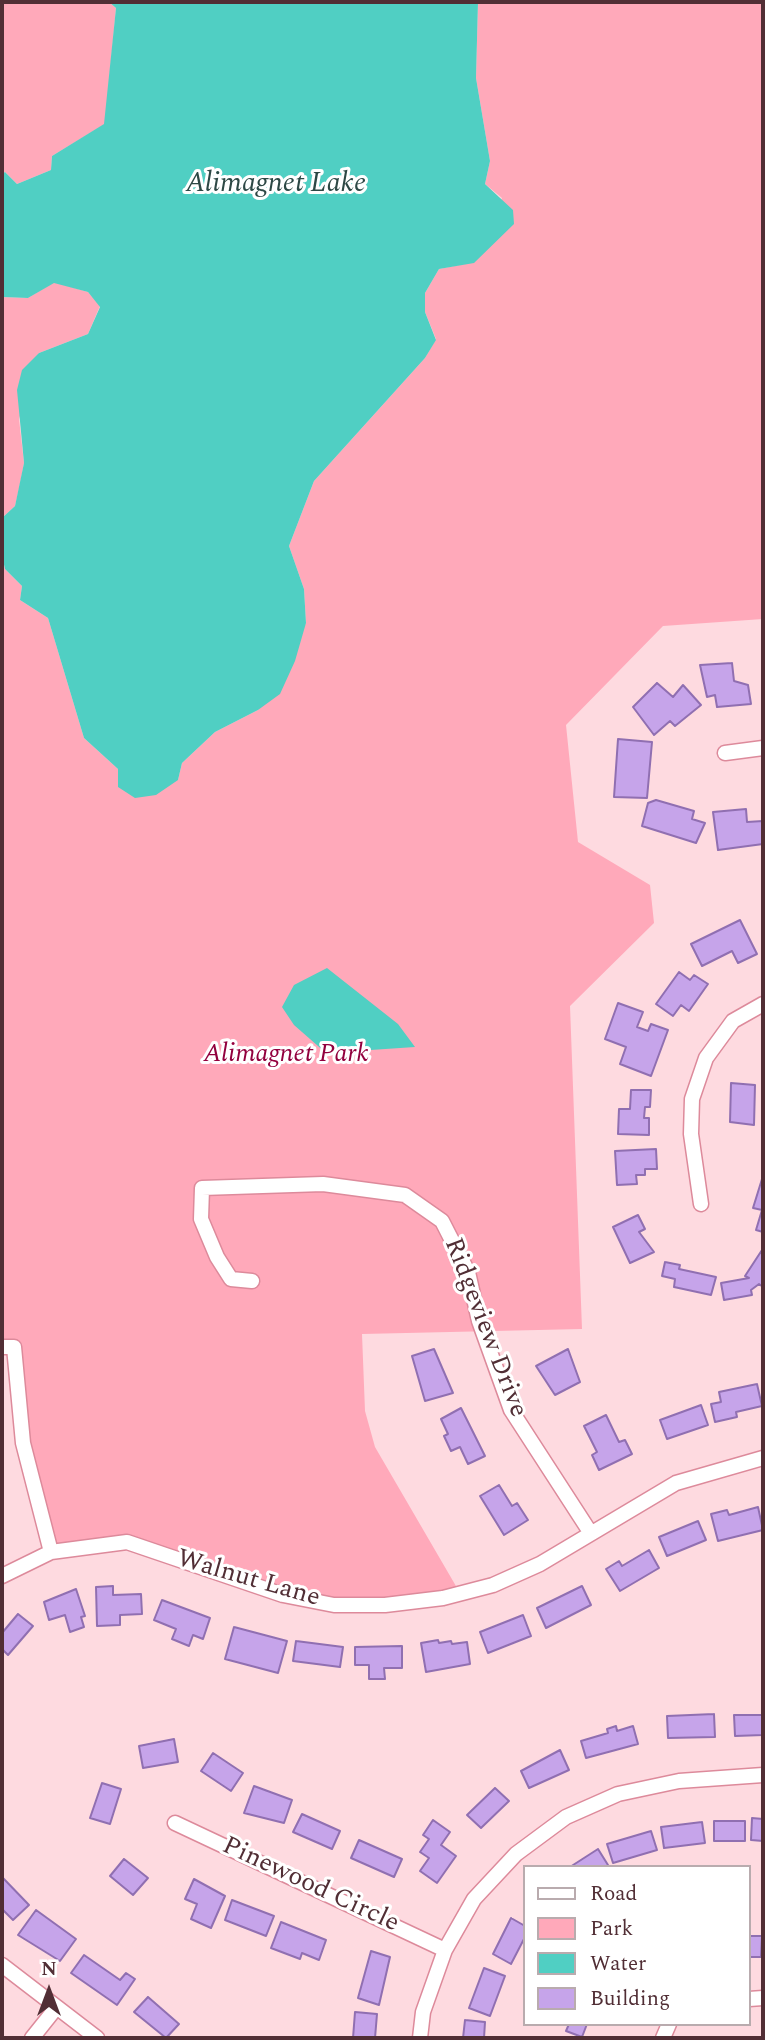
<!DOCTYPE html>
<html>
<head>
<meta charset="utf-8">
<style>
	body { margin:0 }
	#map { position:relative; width:765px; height:2040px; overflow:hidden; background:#fedae0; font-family:Spectral,serif }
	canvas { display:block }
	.frame { position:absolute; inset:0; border:4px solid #512e35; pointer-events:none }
	.legend { position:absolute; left:523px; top:1865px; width:228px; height:161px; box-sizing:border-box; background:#fff; border:2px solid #b9abae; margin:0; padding:9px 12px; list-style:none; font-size:21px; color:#512e35 }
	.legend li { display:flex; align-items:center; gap:14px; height:35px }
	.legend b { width:35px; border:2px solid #b9abae }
	.north { position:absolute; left:14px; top:1956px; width:70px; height:70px; -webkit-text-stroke:5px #fff; paint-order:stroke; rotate:0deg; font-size:19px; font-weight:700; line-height:28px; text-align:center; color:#512e35 }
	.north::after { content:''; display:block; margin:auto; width:24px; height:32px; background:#512e35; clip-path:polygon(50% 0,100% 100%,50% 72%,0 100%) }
</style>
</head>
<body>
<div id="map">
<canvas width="765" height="2040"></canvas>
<div class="frame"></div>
<ul class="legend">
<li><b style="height:9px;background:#fff"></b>Road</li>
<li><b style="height:19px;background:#ffa9ba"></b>Park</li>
<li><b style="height:19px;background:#50cfc3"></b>Water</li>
<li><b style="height:19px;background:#c6a4ea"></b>Building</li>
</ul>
<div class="north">N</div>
</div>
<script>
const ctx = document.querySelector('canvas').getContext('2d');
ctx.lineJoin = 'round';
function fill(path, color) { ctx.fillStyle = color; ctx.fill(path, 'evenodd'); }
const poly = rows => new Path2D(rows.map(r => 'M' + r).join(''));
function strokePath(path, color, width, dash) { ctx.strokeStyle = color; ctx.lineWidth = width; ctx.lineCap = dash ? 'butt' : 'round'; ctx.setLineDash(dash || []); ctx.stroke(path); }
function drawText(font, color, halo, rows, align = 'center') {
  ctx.font = font + ' Spectral,serif'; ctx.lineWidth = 6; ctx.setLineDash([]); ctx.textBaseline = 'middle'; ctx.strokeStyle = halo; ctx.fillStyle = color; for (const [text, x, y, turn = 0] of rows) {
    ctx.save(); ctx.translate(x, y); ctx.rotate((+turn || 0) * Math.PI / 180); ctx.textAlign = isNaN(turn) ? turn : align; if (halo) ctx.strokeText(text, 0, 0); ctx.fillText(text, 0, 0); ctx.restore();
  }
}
const green = poly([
	[2,2,109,2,116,8,105,124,52,156,51,170,17,184,5,172,2,174],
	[478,2,763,2,763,619,663,626,566,725,578,842,650,885,654,923,570,1006,582,1329,362,1334,365,1411,375,1447,460,1593,334,1605,127,1542,51,1552,23,1443,14,1348,2,1347,2,556,5,569,22,586,20,600,48,618,84,738,118,769,178,780,182,763,215,732,258,710,306,623,304,589,289,546,314,481,425,358,436,339,425,312,425,293,439,269,474,262,502,198,485,184,490,161,476,78],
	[54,282,88,292,100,306,88,334,39,353,19,419,24,463,20,484,15,506,2,518,2,297,28,298]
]);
const water = poly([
	[109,2,478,2,476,78,490,161,485,184,513,210,514,224,474,263,439,269,425,293,425,312,436,340,425,358,314,481,289,546,304,589,306,623,295,661,280,694,258,710,215,732,182,763,178,780,156,795,135,798,118,787,118,769,84,738,48,618,20,600,22,586,5,569,2,556,2,518,15,506,24,463,17,390,22,370,39,353,88,334,100,307,88,292,54,283,28,298,2,297,2,174,5,172,17,184,51,170,52,156,104,124,116,8],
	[327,968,398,1024,415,1047,326,1053,294,1025,282,1007,294,985]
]);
const building = poly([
	[732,663,734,681,748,685,751,704,717,707,715,695,707,697,700,665,732,663],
	[657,683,673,697,683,685,701,705,675,726,670,721,654,735,633,707,657,683],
	[618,739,652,742,647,798,614,797,618,739],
	[656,800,694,811,692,819,705,823,696,843,642,826,648,803,656,800],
	[746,809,747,822,763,821,763,844,718,850,713,812,746,809],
	[740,920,757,954,738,963,732,951,702,966,691,944,740,920],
	[679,972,690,980,694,975,708,984,689,1011,681,1005,673,1016,656,1004,679,972],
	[618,1003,643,1012,637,1027,648,1031,651,1024,668,1030,651,1076,620,1064,626,1047,605,1039,618,1003],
	[731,1083,755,1085,754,1125,730,1122,731,1083],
	[631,1090,651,1090,650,1107,645,1107,644,1118,649,1118,649,1135,618,1134,619,1109,630,1109,631,1090],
	[656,1149,657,1169,645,1169,645,1175,636,1175,637,1184,617,1185,615,1151,656,1149],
	[762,1179,763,1179,763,1232,756,1230,762,1210,753,1208,762,1179],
	[638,1215,645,1229,639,1232,654,1252,630,1263,613,1227,638,1215],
	[762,1250,763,1287,759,1284,751,1290,752,1295,724,1300,721,1283,749,1278,745,1276,762,1250],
	[665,1262,680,1265,679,1269,716,1277,711,1295,674,1287,675,1279,662,1276,665,1262],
	[434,1349,453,1393,425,1401,412,1356,434,1349],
	[568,1349,580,1382,555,1395,536,1366,568,1349],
	[757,1384,762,1406,736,1412,737,1417,715,1422,711,1404,721,1402,719,1392,757,1384],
	[701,1405,708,1425,667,1439,660,1420,701,1405],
	[461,1408,485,1456,468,1464,460,1447,451,1451,444,1436,448,1434,441,1419,461,1408],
	[606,1415,619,1442,625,1440,632,1454,599,1470,592,1455,597,1452,584,1426,606,1415],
	[499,1485,512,1506,517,1503,528,1520,504,1535,480,1496,499,1485],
	[758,1507,763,1530,718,1541,711,1514,727,1510,729,1515,758,1507],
	[698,1521,706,1540,667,1556,659,1537,698,1521],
	[649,1550,659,1568,620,1591,606,1569,619,1561,622,1566,649,1550],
	[113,1586,113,1595,141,1594,142,1614,120,1615,120,1625,97,1626,96,1587,113,1586],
	[582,1586,591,1605,546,1628,537,1608,582,1586],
	[76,1589,85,1616,81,1617,84,1627,70,1632,65,1615,49,1620,44,1602,76,1589],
	[162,1600,210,1618,203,1639,193,1635,189,1646,172,1639,176,1629,154,1620,162,1600],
	[18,1614,33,1626,8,1655,2,1649,2,1633,18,1614],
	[523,1615,531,1636,488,1653,480,1632,523,1615],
	[234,1627,287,1641,278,1673,225,1659,234,1627],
	[438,1640,439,1643,451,1641,452,1644,467,1642,470,1664,426,1672,421,1643,438,1640],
	[296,1641,343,1647,340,1667,293,1661,296,1641],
	[402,1646,402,1668,384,1668,385,1679,369,1679,369,1665,355,1665,355,1647,402,1646],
	[714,1714,715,1737,668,1738,667,1716,714,1714],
	[734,1715,763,1715,763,1735,735,1736,734,1715],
	[616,1726,617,1731,633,1726,638,1744,586,1758,581,1741,608,1733,607,1729,616,1726],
	[174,1739,178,1762,143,1768,139,1746,174,1739],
	[560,1750,569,1770,529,1788,521,1771,560,1750],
	[213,1753,243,1773,231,1791,201,1771,213,1753],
	[102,1783,121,1789,110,1824,90,1818,102,1783],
	[254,1786,292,1800,284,1823,244,1813,254,1786],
	[495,1788,509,1801,481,1828,467,1815,495,1788],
	[302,1814,340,1831,332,1849,293,1832,302,1814],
	[752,1818,763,1819,763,1841,751,1840,752,1818],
	[433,1820,450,1832,441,1845,456,1856,437,1883,420,1871,429,1858,420,1852,429,1839,423,1835,433,1820],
	[714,1821,745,1821,745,1841,714,1841,714,1821],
	[702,1822,705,1843,664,1848,661,1827,702,1822],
	[651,1831,657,1850,613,1863,607,1844,651,1831],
	[359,1840,402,1859,394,1877,351,1858,359,1840],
	[598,1849,608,1865,605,1867,570,1867,598,1849],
	[124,1859,148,1878,133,1895,110,1876,124,1859],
	[3,1878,29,1905,13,1920,2,1909,3,1878],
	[194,1879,225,1896,211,1928,191,1919,197,1904,185,1899,194,1879],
	[232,1900,274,1916,266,1936,225,1920,232,1900],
	[36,1910,76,1939,60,1961,18,1935,36,1910],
	[511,1918,525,1926,525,1937,511,1964,493,1954,511,1918],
	[281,1922,326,1940,319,1960,302,1953,300,1959,271,1948,281,1922],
	[749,1936,762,1936,761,1957,749,1957,749,1936],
	[371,1951,390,1957,379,2005,358,1998,371,1951],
	[84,1955,120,1980,126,1973,135,1979,117,2005,71,1973,84,1955],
	[484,1968,505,1976,490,2016,469,2008,484,1968],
	[148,1997,179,2024,166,2038,134,2012,148,1997],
	[355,2012,377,2014,375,2038,353,2038,355,2012],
	[465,2020,485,2022,484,2038,463,2038,465,2020],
	[569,2024,587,2024,582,2037,566,2031,569,2024]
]);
const minor = poly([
	[725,753,763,748],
	[701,1204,691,1134,692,1099,706,1058,733,1021,763,1004],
	[252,1281,231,1279,217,1257,201,1219,202,1188,323,1184,405,1195,442,1221,468,1272,479,1321,511,1410,590,1532],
	[2,1347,14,1347,23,1443,51,1552],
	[2,1576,51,1552,127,1542,283,1595,334,1605,385,1605,443,1598,493,1585,540,1564,676,1483,763,1458],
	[175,1823,445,1950],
	[2,1965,97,2038],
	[749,1999,763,1998],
	[32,2038,56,2008],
	[420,2038,423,2012,445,1950,474,1899,516,1854,566,1817,618,1794,679,1781,763,1775],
	[663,2038,669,2024]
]);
const parkNames = [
	["Alimagnet Park",286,1056]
];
const streetNames = [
	["Ridgeview Drive",484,1328,69],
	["Walnut Lane",248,1580,16],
	["Pinewood Circle",310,1886,25]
];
const waterNames = [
	["Alimagnet Lake",276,186]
];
fill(green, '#ffa9ba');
fill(water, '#50cfc3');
fill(building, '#c6a4ea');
strokePath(building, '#906fb1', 2);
strokePath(minor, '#dd8a9b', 17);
strokePath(minor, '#fff', 14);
drawText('italic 26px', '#92003e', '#fff', parkNames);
drawText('26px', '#512e35', '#fff', streetNames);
drawText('italic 28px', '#2d4845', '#fff', waterNames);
</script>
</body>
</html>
